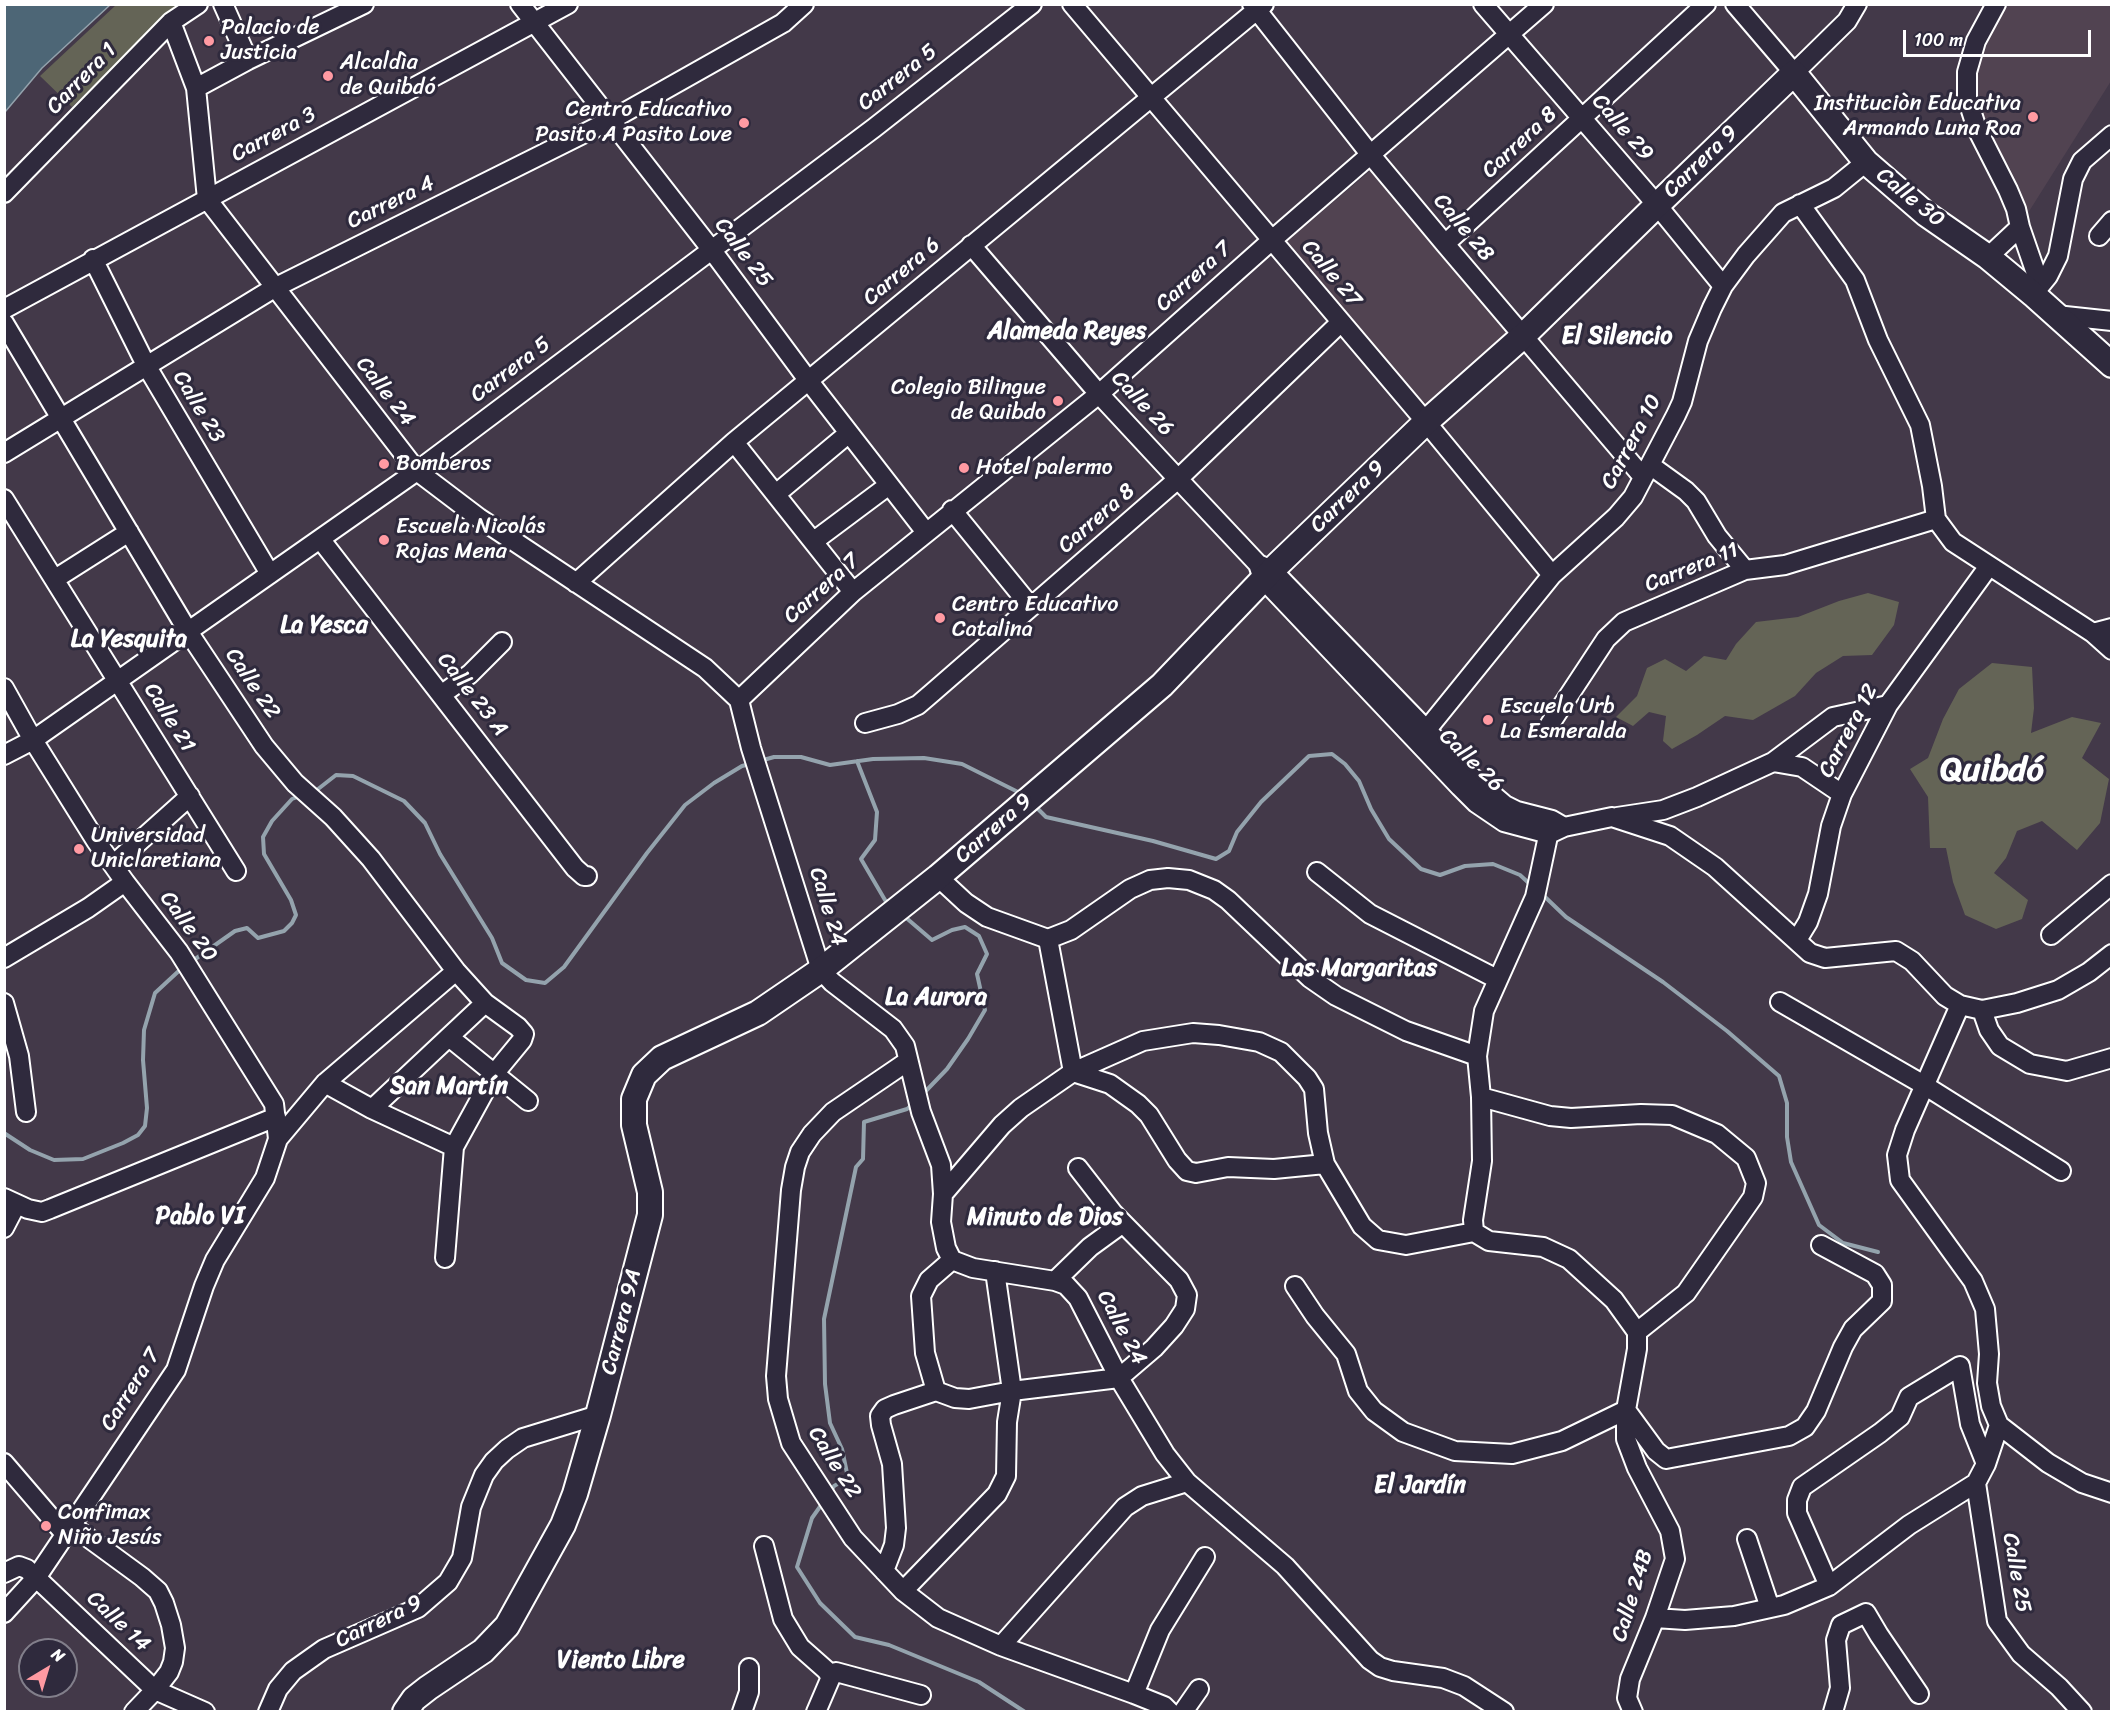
<!DOCTYPE html>
<html>
<head>
<meta charset="utf-8">
<style>
	body { margin:0 }
	#map { position:relative; width:2116px; height:1716px; overflow:hidden; background:#433949; font-family:Sriracha,sans-serif }
	canvas { display:block }
	.frame { position:absolute; inset:0; border:6px solid #fff; pointer-events:none }
	.north { position:absolute; left:18px; top:1638px; width:60px; height:60px; box-sizing:border-box; background:#2f2a3d; border:2px solid #827f8b; border-radius:50%; rotate:38deg; font-size:16px; font-weight:700; line-height:24px; text-align:center; color:#fff }
	.north::after { content:''; display:block; margin:auto; width:21px; height:27px; background:#ff9aa2; clip-path:polygon(50% 0,100% 100%,50% 72%,0 100%) }
	.scale { position:absolute; left:1903px; top:30px; width:188px; height:27px; box-sizing:border-box; border:3px solid #fff; border-top:0; padding-left:8px; font-size:18px; line-height:21px; white-space:nowrap; color:#fff; -webkit-text-stroke:4px #2f2a3d; paint-order:stroke }
</style>
</head>
<body>
<div id="map">
<canvas width="2116" height="1716"></canvas>
<div class="frame"></div>
<div class="north">N</div>
<div class="scale">100 m</div>
</div>
<script>
const ctx = document.querySelector('canvas').getContext('2d');
ctx.lineJoin = 'round';
function fill(path, color) { ctx.fillStyle = color; ctx.fill(path, 'evenodd'); }
const poly = rows => new Path2D(rows.map(r => 'M' + r).join(''));
function strokePath(path, color, width, dash) { ctx.strokeStyle = color; ctx.lineWidth = width; ctx.lineCap = dash ? 'butt' : 'round'; ctx.setLineDash(dash || []); ctx.stroke(path); }
function drawText(font, color, halo, rows, align = 'center') {
  ctx.font = font + ' Sriracha,sans-serif'; ctx.lineWidth = 6; ctx.setLineDash([]); ctx.textBaseline = 'middle'; ctx.strokeStyle = halo; ctx.fillStyle = color; for (const [text, x, y, turn = 0] of rows) {
    ctx.save(); ctx.translate(x, y); ctx.rotate((+turn || 0) * Math.PI / 180); ctx.textAlign = isNaN(turn) ? turn : align; if (halo) ctx.strokeText(text, 0, 0); ctx.fillText(text, 0, 0); ctx.restore();
  }
}
const built = poly([
	[2003,5,2111,5,2111,81,2028,213,1982,130,1975,104,1973,77,1980,45],
	[1370,171,1510,336,1426,412,1285,243]
]);
const green = poly([
	[116,5,177,5,72,107,40,76],
	[1868,593,1899,602,1894,625,1872,655,1843,656,1816,673,1795,696,1753,720,1725,716,1697,735,1672,749,1663,741,1666,716,1649,712,1633,726,1616,717,1637,696,1647,668,1665,659,1686,671,1704,656,1726,660,1736,644,1756,622,1798,617,1839,601],
	[1992,663,2032,667,2034,708,2031,733,2072,717,2101,723,2082,758,2109,779,2100,823,2077,850,2042,821,2017,831,2006,858,1994,873,2028,900,2022,919,1996,929,1965,915,1953,882,1946,848,1930,848,1928,797,1910,769,1928,758,1943,719,1959,689]
]);
const water = poly([
	[5,4,110,5,42,68,5,112,5,4]
]);
const stream = poly([
	[760,761,774,757,801,757,830,765,873,759,924,758,962,764,1022,794],
	[857,761,877,812,875,840,861,859,885,900,889,904],
	[313,793,336,775,353,776,404,801,425,823,440,854,492,938,502,963,526,980,545,983,564,967,647,853,685,805,714,783,742,766,750,764],
	[1034,805,1046,817,1153,841,1216,859,1229,851,1237,832,1261,802,1309,756,1332,754,1345,764,1359,781,1371,809,1389,839,1421,869,1440,875,1465,866,1493,864,1520,875,1532,886],
	[1543,895,1566,917,1663,982,1727,1031,1779,1076,1787,1103,1787,1137,1791,1162,1819,1225,1843,1243,1878,1252],
	[904,916,932,940,952,930,965,927,979,936,987,954,977,974,985,1010,968,1039,947,1069,922,1095],
	[191,962,235,931,247,928,258,938,284,931,292,923,296,915,291,900,264,854,263,837,272,821,292,799,300,796],
	[4,1133,30,1150,54,1160,83,1159,123,1143,138,1135,145,1126,147,1108,143,1060,144,1030,155,993,182,968],
	[830,1493,834,1486,848,1478,842,1449,830,1423,825,1384,824,1319,856,1167,863,1159,864,1122,907,1109,913,1104],
	[824,1501,812,1518,797,1567,820,1603,855,1637,889,1645,979,1682,1025,1712]
]);
const minor = poly([
	[223,4,248,60],
	[520,4,711,249,808,380,925,531],
	[1072,4,1426,422,1552,575],
	[1252,4,1370,154,1445,244,1643,477],
	[1483,4,1657,205,1723,286],
	[1735,4,1794,73,1847,21,1857,4],
	[171,22,196,88,207,199,417,471,479,518,705,668,739,700,751,748,821,970,832,982,893,1029,905,1046,921,1112,941,1165,943,1194,941,1222,946,1248,952,1260,973,1268,1055,1281,1066,1285,1078,1298,1119,1378,1165,1454,1187,1482,1285,1566,1370,1660,1380,1667,1393,1671,1443,1678,1464,1686,1504,1712],
	[196,88,248,60,364,4],
	[4,193,171,22,198,4],
	[1800,204,1855,280,1878,340,1920,425,1932,486,1936,519,1953,542,2093,633,2112,650],
	[2020,227,2038,279,2039,287,2036,294],
	[2099,236,2112,221],
	[1445,244,1706,4],
	[971,245,1099,394,1178,479,1258,564,1272,570,1471,776,1505,805,1517,811,1552,820,1564,827],
	[1988,257,2020,227,2016,209,2008,190,1977,129,1967,98,1967,72,1976,41,1996,4],
	[93,259,146,365,270,574],
	[2039,287,2048,276,2058,256,2073,179,2082,161,2112,135],
	[4,309,568,4],
	[2056,315,2112,321],
	[4,323,189,633,264,746,295,783,333,817,371,859,456,971,485,1003,518,1027,524,1034,522,1040,494,1074,454,1147,445,1258],
	[734,442,853,592],
	[4,453,274,288,611,120,783,23,804,4],
	[1650,465,1686,491,1696,501,1717,536,1745,570],
	[776,494,849,433],
	[4,499,236,871],
	[952,510,1031,607],
	[321,540,575,868,584,876,587,876],
	[814,541,889,485],
	[1258,564,1263,579,1460,787,1476,803,1504,822,1549,834,1564,827,1612,817,1670,836,1715,867,1810,953,1825,958,1896,951,1912,961,1945,996,1960,1005,1982,1010,2017,1003,2058,990,2089,972,2112,954],
	[55,579,129,532],
	[576,583,734,442,1264,4],
	[2093,633,2112,628],
	[4,688,33,740,96,841,125,882,179,952,274,1104,278,1139],
	[441,695,470,674,502,642],
	[739,700,853,592,1099,394,1272,240,1544,4],
	[865,723,898,714,918,705,932,693,1178,479,1340,323],
	[1550,724,1606,639,1624,622,1745,570,1785,565,1936,519],
	[1420,738,1552,575,1616,517,1633,497,1676,415,1682,402,1698,341,1712,308,1723,286,1746,255,1783,213,1834,188,1866,162],
	[4,755,33,740,417,471,874,128,1032,4],
	[1773,762,1833,717,1888,705],
	[1617,817,1663,810,1697,797,1773,762,1802,767,1842,794],
	[113,865,190,796],
	[1317,872,1370,914,1497,979],
	[938,877,966,903,987,917,1048,939,1071,930,1130,889,1150,880,1168,878,1189,880,1214,890,1228,900,1310,978,1336,996,1406,1031,1477,1056],
	[2051,935,2112,884],
	[1048,939,1073,1072,1110,1084,1138,1104,1149,1115,1177,1160,1187,1171,1196,1173,1228,1167,1274,1169,1325,1164],
	[1797,940,1808,922,1818,894,1831,826,1842,794,1888,705,1989,566],
	[4,958,88,908,125,882],
	[1780,1002,1924,1085,2061,1171],
	[4,1003,19,1056,26,1112],
	[1960,1005,1905,1130,1897,1155,1900,1180,1973,1281,1985,1309,1989,1354,1987,1383,1991,1406,1999,1425,2048,1463,2082,1483,2112,1493],
	[1982,1010,1989,1030,2000,1046,2030,1064,2067,1071,2112,1058],
	[449,1037,528,1101],
	[908,1061,833,1112,812,1134,800,1152,795,1167,791,1190,776,1376,778,1399,791,1443,853,1538,903,1591,938,1618,1001,1646,1134,1694,1164,1706,1170,1712],
	[325,1083,372,1109,454,1147],
	[1481,1097,1550,1116,1571,1118,1641,1114,1672,1115,1717,1134,1746,1158,1756,1183,1753,1197,1686,1293,1637,1332],
	[372,1109,485,1003],
	[943,1194,1002,1125,1021,1108,1073,1072,1143,1041,1193,1033,1219,1035,1259,1042,1281,1052,1307,1078,1314,1089,1318,1133,1325,1164,1362,1226,1378,1240,1406,1245,1474,1232,1489,1241,1543,1247,1569,1259,1614,1300,1637,1332,1637,1349,1626,1410,1626,1439,1637,1468,1670,1531,1675,1559,1655,1618,1630,1679,1627,1698,1633,1712],
	[4,1198,28,1209,42,1212,50,1209,276,1117],
	[4,1228,16,1205],
	[1474,1232,1473,1220,1482,1161,1481,1097,1477,1056,1484,1011,1535,897,1551,822],
	[952,1260,929,1280,921,1296,925,1353,936,1391,955,1398,969,1399,1012,1391,1119,1378,1154,1348,1174,1326,1185,1309,1187,1295,1179,1280,1113,1213,1078,1168],
	[1055,1281,1090,1247,1123,1223],
	[1295,1286,1315,1316,1346,1354,1358,1391,1374,1411,1403,1432,1455,1451,1512,1454,1562,1441,1626,1410],
	[1626,1410,1656,1451,1666,1459,1789,1436,1805,1427,1816,1411,1843,1347,1853,1329,1882,1301,1882,1285,1875,1274,1821,1245],
	[4,1463,65,1534],
	[1986,1464,1999,1425],
	[1976,1483,1997,1621,2021,1654,2059,1687,2082,1712],
	[71,1525,142,1577,158,1591,164,1603,171,1625,175,1648,173,1662,169,1672,155,1690,134,1712],
	[1747,1539,1770,1608],
	[764,1546,783,1619,800,1647,826,1670,831,1677,816,1712],
	[884,1571,894,1545,896,1528,892,1464,881,1425,880,1416,885,1409,894,1405,936,1391],
	[4,1573,19,1566,27,1569,155,1690,205,1712],
	[903,1591,997,1494,1006,1476,1007,1422,1012,1391,995,1271],
	[4,1613,36,1578,176,1370,204,1286,215,1260,265,1178,278,1139,325,1083,456,971],
	[1655,1618,1685,1620,1734,1616,1784,1605,1829,1586,1909,1525,1976,1483,1986,1464,1970,1424,1960,1366,1909,1397,1900,1417,1880,1433,1802,1487,1797,1500,1797,1513,1829,1586],
	[1001,1646,1125,1507,1142,1496,1187,1482],
	[830,1674,836,1672,921,1695],
	[1134,1694,1160,1630,1205,1557],
	[268,1712,278,1689,293,1671,324,1649,418,1608,448,1582,462,1558,471,1507,484,1475,494,1461,507,1449,523,1438,598,1415],
	[742,1712,749,1692,749,1668],
	[1183,1712,1199,1689],
	[1833,1712,1840,1688,1836,1640,1841,1625,1866,1613,1879,1635,1919,1694]
]);
const major = poly([
	[405,1712,414,1699,428,1688,483,1651,507,1626,563,1525,575,1494,598,1415,650,1215,650,1192,634,1125,634,1099,644,1075,662,1058,758,1013,821,970,938,877,1162,685,1272,570,1426,422,1523,336,1657,205,1794,73,1866,162,1926,214,1988,257,2035,296,2112,365]
]);
const markers = [
	[209,41,6,"#ff9aa2"],
	[328,76,6,"#ff9aa2"],
	[2033,117,6,"#ff9aa2"],
	[744,123,6,"#ff9aa2"],
	[1058,401,6,"#ff9aa2"],
	[384,464,6,"#ff9aa2"],
	[964,468,6,"#ff9aa2"],
	[384,540,6,"#ff9aa2"],
	[940,618,6,"#ff9aa2"],
	[1488,720,6,"#ff9aa2"],
	[79,849,6,"#ff9aa2"],
	[46,1526,6,"#ff9aa2"]
];
const poiNames = [
	["Palacio de",221,28],
	["Justicia",221,53],
	["Alcaldìa",340,63],
	["de Quibdó",340,88],
	["Instituciòn Educativa",2021,104,"right"],
	["Armando Luna Roa",2021,129,"right"],
	["Centro Educativo",732,110,"right"],
	["Pasito A Pasito Love",732,135,"right"],
	["Colegio Bilingue",1046,388,"right"],
	["de Quibdo",1046,413,"right"],
	["Bomberos",396,464],
	["Hotel palermo",976,468],
	["Escuela Nicolás",396,527],
	["Rojas Mena",396,552],
	["Centro Educativo",952,605],
	["Catalina",952,630],
	["Escuela Urb",1500,707],
	["La Esmeralda",1500,732],
	["Universidad",91,836],
	["Uniclaretiana",91,861],
	["Confimax",58,1513],
	["Niño Jesús",58,1538]
];
const streetNames = [
	["Carrera 5",898,78,-38],
	["Carrera 1",82,79,-46],
	["Calle 29",1622,128,49],
	["Carrera 3",274,135,-28],
	["Carrera 8",1520,143,-43],
	["Carrera 9",1701,162,-44],
	["Calle 30",1910,198,39],
	["Carrera 4",391,203,-26],
	["Calle 28",1463,228,50],
	["Calle 25",743,253,53],
	["Carrera 6",902,272,-40],
	["Calle 27",1331,274,50],
	["Carrera 7",1194,277,-42],
	["Carrera 5",511,370,-37],
	["Calle 24",385,392,52],
	["Calle 26",1142,404,47],
	["Calle 23",198,407,59],
	["Carrera 10",1632,442,-62],
	["Carrera 9",1348,497,-44],
	["Carrera 8",1097,519,-41],
	["Carrera 11",1692,568,-22],
	["Carrera 7",822,589,-42],
	["Calle 22",252,684,56],
	["Calle 23 A",472,695,52],
	["Calle 21",169,718,58],
	["Carrera 12",1849,731,-62],
	["Calle 26",1471,761,44],
	["Carrera 9",994,829,-41],
	["Calle 24",827,907,73],
	["Calle 20",188,927,54],
	["Carrera 9A",622,1322,-76],
	["Calle 24",1121,1328,62],
	["Carrera 7",131,1390,-58],
	["Calle 22",834,1463,58],
	["Calle 25",2016,1573,80],
	["Calle 24B",1633,1596,-73],
	["Calle 14",118,1622,43],
	["Carrera 9",379,1622,-26]
];
const neighbourhoodNames = [
	["Alameda Reyes",1067,332],
	["El Silencio",1617,337],
	["La Yesca",324,626],
	["La Yesquita",129,640],
	["Las Margaritas",1359,969],
	["La Aurora",936,998],
	["San Martín",449,1087],
	["Pablo VI",200,1217],
	["Minuto de Dios",1045,1218],
	["El Jardín",1420,1486],
	["Viento Libre",621,1661]
];
const townNames = [
	["Quibdó",1992,771]
];
fill(built, '#514351');
fill(green, '#646456');
fill(water, '#4d6676');
strokePath(water, '#94a3ad', 1.5);
strokePath(stream, '#94a3ad', 4);
strokePath(minor, '#fff', 22);
strokePath(major, '#fff', 28);
strokePath(minor, '#2f2a3d', 18);
strokePath(major, '#2f2a3d', 24);
for (const [x, y, r, color] of markers) { const dot = new Path2D(); dot.arc(x, y, r, 0, 2 * Math.PI); ctx.fillStyle = color; ctx.fill(dot); strokePath(dot, '#2f2a3d', 2); }
drawText('22px', '#fff', '#2f2a3d', poiNames, 'left');
drawText('22px', '#fff', '#2f2a3d', streetNames);
drawText('bold 24px', '#fff', '#2f2a3d', neighbourhoodNames);
drawText('bold 34px', '#fff', '#2f2a3d', townNames);
</script>
</body>
</html>
